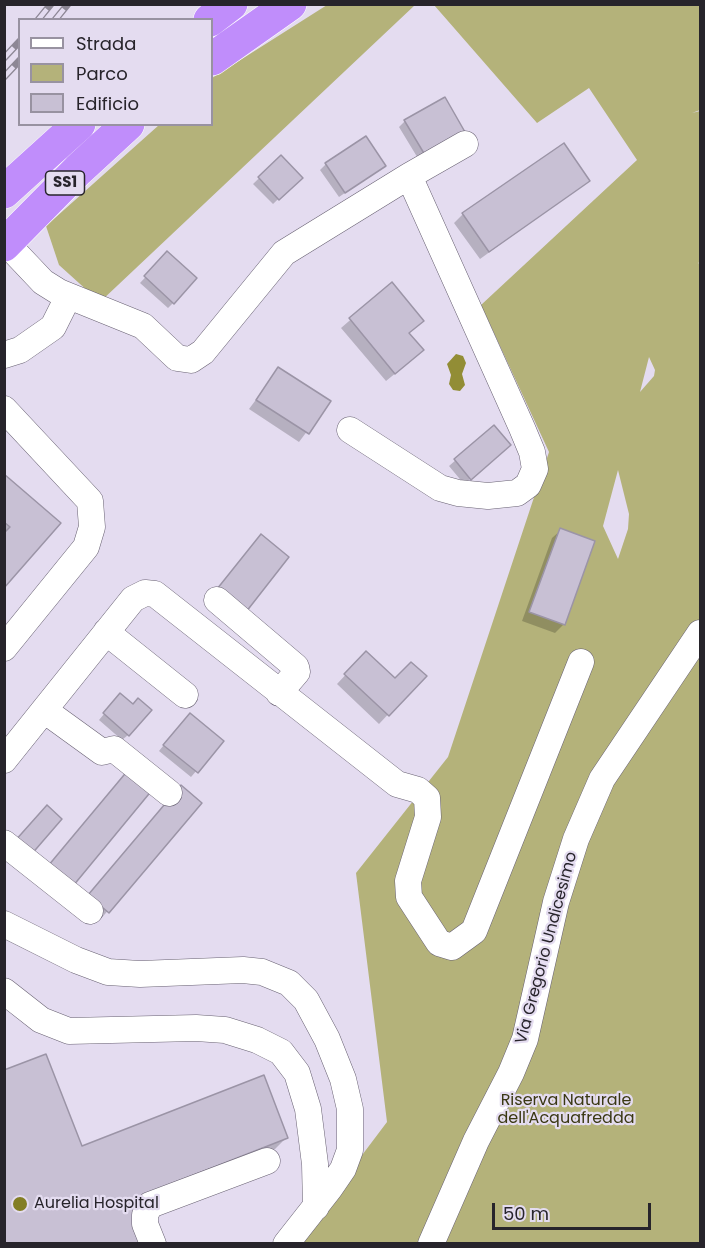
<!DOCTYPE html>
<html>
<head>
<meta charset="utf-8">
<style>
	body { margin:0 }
	#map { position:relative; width:705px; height:1248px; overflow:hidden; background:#e4dcf0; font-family:Poppins,sans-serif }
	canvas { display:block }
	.frame { position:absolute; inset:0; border:6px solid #27242b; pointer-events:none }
	.legend { position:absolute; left:18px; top:18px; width:195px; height:108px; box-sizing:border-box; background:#e4dcf0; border:2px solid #9892a1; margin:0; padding:8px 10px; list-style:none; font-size:18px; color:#27242b }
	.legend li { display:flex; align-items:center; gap:12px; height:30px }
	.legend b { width:30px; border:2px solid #9892a1 }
	.scale { position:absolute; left:492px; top:1203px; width:159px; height:27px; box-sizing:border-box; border:3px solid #27242b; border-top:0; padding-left:8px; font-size:18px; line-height:21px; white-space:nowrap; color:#27242b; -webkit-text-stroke:4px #e4dcf0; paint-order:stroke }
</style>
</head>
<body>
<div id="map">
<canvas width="705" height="1248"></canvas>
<div class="frame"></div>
<ul class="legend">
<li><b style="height:8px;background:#fff"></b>Strada</li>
<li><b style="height:16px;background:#b4b27a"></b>Parco</li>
<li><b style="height:16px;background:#c8c0d4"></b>Edificio</li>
</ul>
<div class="scale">50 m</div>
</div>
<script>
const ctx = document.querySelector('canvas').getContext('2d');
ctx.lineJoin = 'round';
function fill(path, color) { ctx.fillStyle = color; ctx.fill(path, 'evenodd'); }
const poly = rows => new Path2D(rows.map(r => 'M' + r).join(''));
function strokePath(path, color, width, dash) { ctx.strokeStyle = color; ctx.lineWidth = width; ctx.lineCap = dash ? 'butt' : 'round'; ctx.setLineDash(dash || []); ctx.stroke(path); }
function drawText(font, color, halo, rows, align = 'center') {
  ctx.font = font + ' Poppins,sans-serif'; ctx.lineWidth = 4.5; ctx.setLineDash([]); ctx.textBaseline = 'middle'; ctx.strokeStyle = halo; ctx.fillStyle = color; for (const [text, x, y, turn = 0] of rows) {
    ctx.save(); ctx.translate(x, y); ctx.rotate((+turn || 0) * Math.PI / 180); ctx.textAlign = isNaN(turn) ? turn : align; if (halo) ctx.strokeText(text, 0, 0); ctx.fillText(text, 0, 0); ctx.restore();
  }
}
const green = poly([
	[327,5,415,5,100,302,59,265,46,226,159,125,212,124,212,78],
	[434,5,700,5,700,110,692,113,700,111,700,260,698,264,700,262,700,1243,295,1244,387,1122,356,873,448,757,549,452,481,305,637,160,589,88,537,123],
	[649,357,655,370,654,376,640,392],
	[618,470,629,514,628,529,618,559,603,526]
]);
const water = poly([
	[456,354,463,356,466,363,462,374,465,385,460,391,453,390,449,384,451,375,447,364]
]);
const shadow = poly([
	[405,121,463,132,419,160,399,127],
	[281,157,300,178,273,204,253,184],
	[326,164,384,166,339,197,320,170],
	[588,181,480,259,454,223,463,214],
	[168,253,173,303,168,308,140,283],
	[392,284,413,359,386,381,341,328],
	[279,369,329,402,299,442,249,409],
	[494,427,504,451,464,484,449,466],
	[4,476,59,523,4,586],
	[561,530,594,542,563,625,555,633,522,621,552,538],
	[366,653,395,680,424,676,379,724,337,684],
	[115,701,128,735,122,740,99,720],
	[184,720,222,741,191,777,159,751],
	[200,803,99,921,80,905],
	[287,1137,275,1149,130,1205,81,1148]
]);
const building = poly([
	[445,97,465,132,425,155,404,120,445,97],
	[366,136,386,166,345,193,325,163,366,136],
	[564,143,590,181,489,252,462,213,564,143],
	[281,155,303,178,279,200,258,177,281,155],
	[167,251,197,278,174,304,144,276,167,251],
	[392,282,424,321,409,333,424,350,395,374,349,318,392,282],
	[278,367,331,401,309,434,256,400,278,367],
	[494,425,511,445,471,480,454,459,494,425],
	[4,474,61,523,4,588,4,533,10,527,4,522,4,474],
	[560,528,595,541,565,625,529,612,560,528],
	[261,534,289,557,246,612,217,589,261,534],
	[366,651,395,678,411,662,427,676,389,716,344,674,366,651],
	[120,693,133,704,138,698,152,710,129,736,103,713,120,693],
	[190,713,224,741,198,773,163,745,190,713],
	[129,769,153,789,73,886,48,866,129,769],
	[181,785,202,803,109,913,88,895,181,785],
	[47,805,62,819,30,856,14,842,47,805],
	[46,1054,82,1146,264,1075,288,1138,130,1200,147,1244,4,1244,4,1070,46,1054]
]);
const minor = poly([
	[6,243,43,282,59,292,143,326,177,358,191,360,203,352,284,253,409,176,465,144],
	[4,355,20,350,53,327,68,297],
	[4,409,90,501,92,527,86,547,4,648],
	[350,430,440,488,458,493,488,496,517,493,528,485,535,469,532,452,522,428,409,176],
	[217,600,296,667,297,672,279,693],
	[106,632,185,695],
	[44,710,102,752,114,749,169,793],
	[4,760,133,599,145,593,155,594,397,784,418,790,427,798,428,817,408,881,409,897,439,943,452,947,474,931,581,662],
	[4,843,90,911],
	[4,924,76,960,108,972,140,974,243,970,262,972,289,983,306,1000,327,1039,343,1079,350,1109,350,1150,343,1169,330,1188,286,1244],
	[4,991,41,1020,69,1031,196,1028,225,1030,257,1040,281,1052,297,1073,308,1109,315,1164,316,1207],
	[153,1244,145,1224,145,1215,150,1205,267,1161],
	[431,1244,476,1141,511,1073,525,1039,556,902,576,839,602,779,700,633]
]);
const highway = poly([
	[210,20,231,4],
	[212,59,290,4],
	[4,192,79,124],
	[4,245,78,170,128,124]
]);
const rail = poly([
	[38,20,51,4],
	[55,20,68,4],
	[4,58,20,41],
	[4,77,20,60]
]);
const markers = [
	[20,1204,8,"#837e25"]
];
const shields = [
	[65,183,39]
];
const shieldNames = [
	["SS1",65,183]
];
const streetNames = [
	["Via Gregorio Undicesimo",547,948,-75]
];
const parkNames = [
	["Riserva Naturale",566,1101],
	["dell'Acquafredda",566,1119]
];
const poiNames = [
	["Aurelia Hospital",34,1204]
];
fill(green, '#b4b27a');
fill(water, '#928d35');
fill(shadow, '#0003');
fill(building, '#c8c0d4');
strokePath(building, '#9b94a6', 1.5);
strokePath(minor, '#686172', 27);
strokePath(highway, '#fff', 34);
strokePath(minor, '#fff', 26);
strokePath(highway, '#c08dfb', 33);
strokePath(rail, '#8d8795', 7);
strokePath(rail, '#e4dcf0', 4.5, [14]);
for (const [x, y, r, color] of markers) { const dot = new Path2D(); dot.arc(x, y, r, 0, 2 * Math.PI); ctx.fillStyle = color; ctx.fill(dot); strokePath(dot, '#e4dcf0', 2); }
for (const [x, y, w] of shields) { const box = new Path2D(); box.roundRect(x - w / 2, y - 12, w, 24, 4.5); ctx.fillStyle = '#e4dcf0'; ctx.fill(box); strokePath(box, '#27242b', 1.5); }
drawText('bold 15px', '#27242b', null, shieldNames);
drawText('16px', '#27242b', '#e4dcf0', streetNames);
drawText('16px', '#3a3813', '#e4dcf0', parkNames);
drawText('16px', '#27242b', '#e4dcf0', poiNames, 'left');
</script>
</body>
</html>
